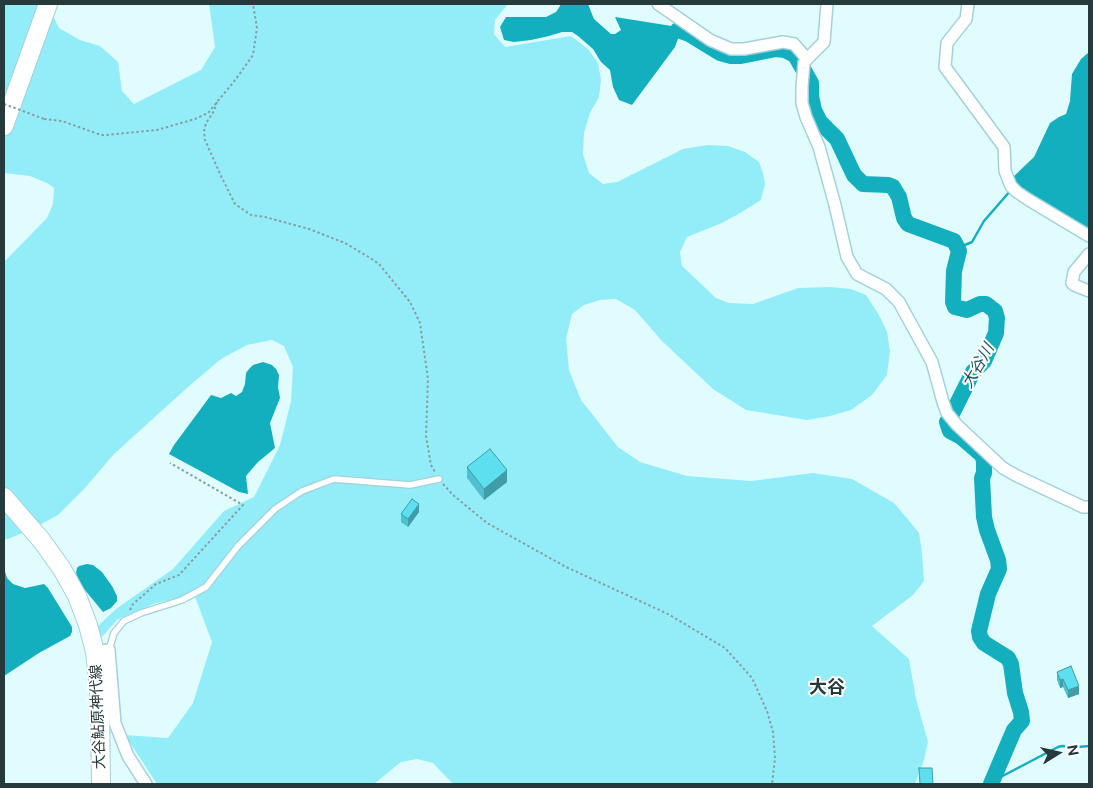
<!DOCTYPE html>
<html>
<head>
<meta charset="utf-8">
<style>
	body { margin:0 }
	#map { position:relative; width:1093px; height:788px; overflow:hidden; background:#e0fcff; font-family:"Public Sans",sans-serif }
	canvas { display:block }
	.frame { position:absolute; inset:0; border:5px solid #26393b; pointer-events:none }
	.north { position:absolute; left:1033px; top:728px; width:50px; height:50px; -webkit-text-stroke:4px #fff; paint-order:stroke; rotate:80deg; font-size:14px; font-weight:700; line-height:20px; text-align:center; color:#26393b }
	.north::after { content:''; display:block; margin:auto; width:18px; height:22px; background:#26393b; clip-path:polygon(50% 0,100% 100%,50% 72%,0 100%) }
</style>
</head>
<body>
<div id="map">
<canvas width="1093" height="788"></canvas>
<div class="frame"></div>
<div class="north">N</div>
</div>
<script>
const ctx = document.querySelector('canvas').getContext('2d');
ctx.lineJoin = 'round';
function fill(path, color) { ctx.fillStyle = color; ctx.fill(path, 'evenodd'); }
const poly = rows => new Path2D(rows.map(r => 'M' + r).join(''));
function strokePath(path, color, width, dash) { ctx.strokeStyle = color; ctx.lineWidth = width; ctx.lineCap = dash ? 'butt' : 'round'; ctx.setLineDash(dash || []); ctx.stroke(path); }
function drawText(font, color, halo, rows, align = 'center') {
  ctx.font = font + ' "Public Sans","Noto Sans JP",sans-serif'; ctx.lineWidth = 4; ctx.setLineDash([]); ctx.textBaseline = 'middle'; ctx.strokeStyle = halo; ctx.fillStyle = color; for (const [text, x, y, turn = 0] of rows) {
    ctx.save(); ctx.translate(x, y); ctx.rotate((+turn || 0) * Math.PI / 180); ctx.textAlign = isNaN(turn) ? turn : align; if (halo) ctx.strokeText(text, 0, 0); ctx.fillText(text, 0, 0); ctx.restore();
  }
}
const green = poly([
	[4,4,47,4,59,28,80,40,100,46,118,62,122,91,134,104,201,70,215,47,209,4,508,4,495,20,494,34,505,47,571,36,588,49,598,63,601,80,599,97,590,113,584,133,583,154,589,173,603,184,617,182,683,149,708,145,728,146,745,152,759,162,763,173,765,184,761,200,742,212,722,223,687,237,680,252,682,266,716,298,729,303,753,304,798,288,831,287,851,289,866,295,879,315,887,332,890,351,887,375,872,395,851,410,830,416,807,420,746,410,713,389,662,341,635,310,616,299,600,300,584,305,572,314,566,339,569,370,581,400,618,447,640,462,687,476,751,481,813,473,852,479,894,503,906,517,919,533,922,552,924,581,913,595,872,626,909,659,916,699,928,742,924,760,915,784,453,784,433,763,417,759,401,762,374,784,157,784,125,735,168,738,193,703,212,642,194,594,153,604,117,620,100,639,97,627,116,609,173,569,224,511,254,497,280,445,291,401,293,367,284,346,272,340,247,345,221,359,188,387,114,454,85,488,58,515,32,529,8,539,4,540,4,262,47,218,53,204,54,188,47,183,30,176,4,173]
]);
const water = poly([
	[560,4,588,4,594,19,611,34,615,34,621,30,615,17,678,27,679,36,675,47,632,105,619,100,613,87,610,70,601,62,593,49,578,36,572,32,562,32,549,36,531,40,514,42,504,40,500,27,506,17,546,17,556,12,560,6],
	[1089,52,1089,232,1020,187,1014,180,1013,177,1034,157,1050,123,1059,117,1066,114,1070,101,1072,74,1081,59],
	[263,362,272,365,276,369,279,375,278,387,280,398,270,423,275,448,258,462,246,476,248,494,239,492,169,454,174,445,211,395,221,398,231,393,236,396,242,392,245,384,246,373,249,369,253,365],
	[87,564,93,565,102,572,112,586,117,596,117,601,111,608,103,612,80,584,76,573,77,568,79,566],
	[4,568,7,578,13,584,25,588,44,584,48,588,72,627,72,632,70,636,39,653,4,676]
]);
const stream = poly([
	[958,248,972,242,984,221,1011,190],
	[993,781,1058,747,1062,746,1078,747,1089,746]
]);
const river = poly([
	[678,30,689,34,720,53,731,56,741,56,776,49,785,50,795,55,811,83,811,96,814,110,820,122,837,139,854,175,863,184,888,185,893,187,899,197,904,218,908,224,954,241,959,251,954,271,953,302,955,307,967,310,980,304,986,304,995,311,997,318,996,333,984,361,973,372,952,414,947,422,950,431,961,437,982,455,984,461,984,473,982,478,984,517,987,530,998,560,999,569,988,594,979,631,980,637,984,643,1008,658,1011,664,1015,693,1021,712,1022,721,1014,730,991,784]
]);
const path = poly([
	[217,102,214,111,206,123,204,131,205,140,221,176,235,204,251,215,265,217,309,229,345,243,367,256,379,264,410,302,420,323,428,379,426,436,431,465,435,472],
	[44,119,62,121,101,135,107,135,157,130,195,119,208,113,236,79,253,55,257,28,253,4],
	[443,484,453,495,487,523,566,567,668,614,725,648,752,678,767,711,773,732,775,758,772,784],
	[130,610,133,604,156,584,179,575,243,505,170,463]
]);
const lane = poly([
	[109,650,114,633,124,621,141,613,182,600,206,587,238,546,275,509,302,491,334,479,410,485,439,479]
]);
const street = poly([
	[658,4,710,40,731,49,744,49,783,42,794,44,807,59],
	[827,4,824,42,807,59,804,63,802,86,802,103,806,117,819,147,835,205,847,257,857,274,886,289,899,302,932,362,943,402,947,413,957,425,1003,468,1017,476,1083,507,1089,507],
	[968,4,966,19,947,43,945,67,1004,147,1005,171,1011,186,1017,192,1029,200,1089,236],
	[1089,254,1074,272,1072,283,1074,285,1089,291],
	[95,652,109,650,115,723,128,756,146,784]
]);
const primary = poly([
	[4,126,48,4],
	[4,497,42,541,62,569,77,596,88,625,95,652,98,679,100,706,101,784]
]);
const pathBridge = poly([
	[4,104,44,119]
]);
const wall = poly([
	[467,467,507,482,484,500,467,478],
	[419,512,408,527,401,522,401,514],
	[1057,672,1079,694,1068,698,1063,687,1060,688,1057,680]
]);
const shadedWall = poly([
	[507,470,507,482,484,500,484,489],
	[419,504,419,512,408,527,408,519],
	[1063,679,1063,687,1060,688,1060,680],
	[1079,686,1079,694,1068,698,1068,690]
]);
const building = poly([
	[490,449,507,470,484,489,467,467,490,449],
	[412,499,419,504,408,519,401,514,412,499],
	[1071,666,1079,686,1068,690,1063,679,1060,680,1057,672,1071,666],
	[919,768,932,768,933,784,920,784,919,768]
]);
const streetNames = [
	["大谷鮎原神代線",98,717,-92]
];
const waterNames = [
	["大谷川",978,366,-60]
];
const quarterNames = [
	["大谷",827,687]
];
fill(green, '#93edf9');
fill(water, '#13afbe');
strokePath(stream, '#13afbe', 2.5);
strokePath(river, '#13afbe', 16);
strokePath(lane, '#a4d1d7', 8);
strokePath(street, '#a4d1d7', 14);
strokePath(primary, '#a4d1d7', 20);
strokePath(path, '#879fa1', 2, [2.5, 2.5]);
strokePath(lane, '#fff', 5.5);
strokePath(street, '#fff', 11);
strokePath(primary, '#fff', 18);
strokePath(pathBridge, '#879fa1', 2, [2.5, 2.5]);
fill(wall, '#4fc0cd');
fill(shadedWall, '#409ca7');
fill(building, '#5cdfee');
strokePath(building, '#409ca7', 1);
drawText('15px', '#26393b', '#fff', streetNames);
drawText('italic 16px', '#1b535a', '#fff', waterNames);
drawText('bold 18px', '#26393b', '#fff', quarterNames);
</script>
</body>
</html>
